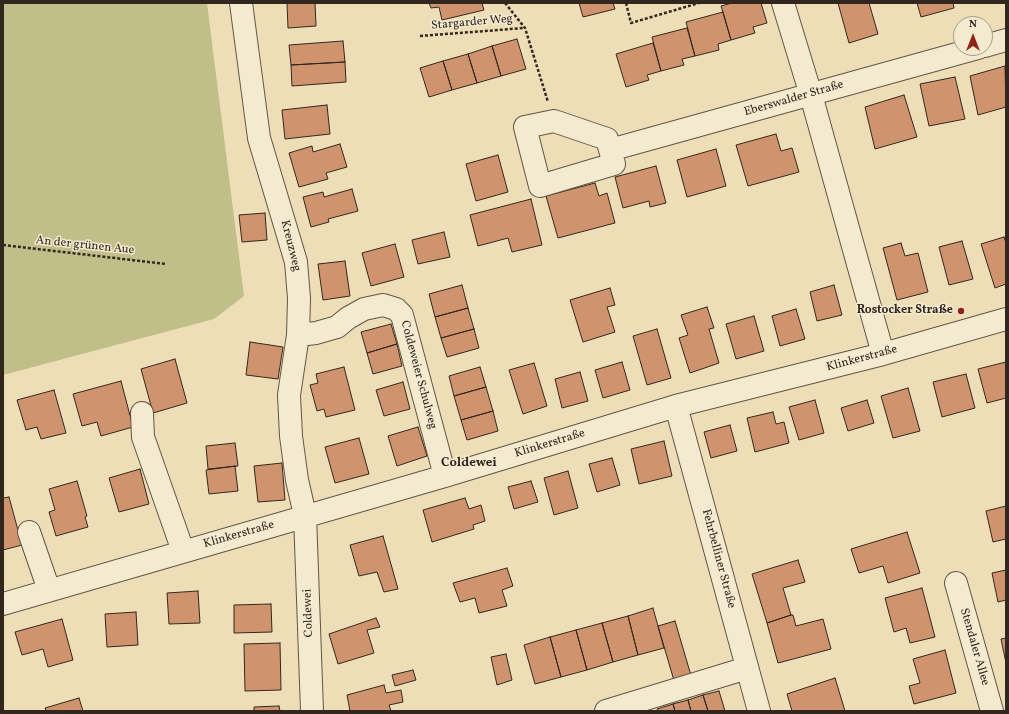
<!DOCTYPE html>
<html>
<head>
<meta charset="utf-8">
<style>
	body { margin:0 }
	#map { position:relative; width:1009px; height:714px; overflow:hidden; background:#eedeb7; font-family:Vollkorn,serif }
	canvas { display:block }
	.frame { position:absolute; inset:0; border:4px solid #32271e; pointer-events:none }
	.north { position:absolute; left:953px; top:16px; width:40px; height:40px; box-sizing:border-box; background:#f4ead0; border:1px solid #a69c89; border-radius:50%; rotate:0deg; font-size:11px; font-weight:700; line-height:16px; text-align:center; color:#32271e }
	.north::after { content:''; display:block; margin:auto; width:14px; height:18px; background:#8f2418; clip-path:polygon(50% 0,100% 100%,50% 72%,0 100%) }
</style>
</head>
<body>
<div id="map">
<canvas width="1009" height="714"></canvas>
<div class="frame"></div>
<div class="north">N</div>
</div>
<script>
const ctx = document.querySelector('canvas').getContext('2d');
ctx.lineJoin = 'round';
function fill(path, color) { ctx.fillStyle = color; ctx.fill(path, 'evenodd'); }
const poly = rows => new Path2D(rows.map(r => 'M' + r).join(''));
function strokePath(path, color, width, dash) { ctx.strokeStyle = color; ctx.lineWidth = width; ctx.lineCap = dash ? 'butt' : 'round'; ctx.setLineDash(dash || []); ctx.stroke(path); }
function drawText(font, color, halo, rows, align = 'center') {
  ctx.font = font + ' Vollkorn,serif'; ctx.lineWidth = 3; ctx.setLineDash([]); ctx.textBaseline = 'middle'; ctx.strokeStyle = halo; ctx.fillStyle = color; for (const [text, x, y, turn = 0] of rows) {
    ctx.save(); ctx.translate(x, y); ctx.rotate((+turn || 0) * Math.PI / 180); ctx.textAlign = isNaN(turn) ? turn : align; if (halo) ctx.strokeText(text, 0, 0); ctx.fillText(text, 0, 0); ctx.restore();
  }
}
const green = poly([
	[3,3,207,3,244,296,214,319,3,375]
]);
const building = poly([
	[287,3,315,3,316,26,288,28,287,3],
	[429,3,482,3,484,10,442,20,439,7,431,8,429,3],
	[579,3,613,3,615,9,583,17,579,3],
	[732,3,761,3,767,23,753,27,755,33,731,40,721,6,732,3],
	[838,3,869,3,878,34,849,43,838,3],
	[917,3,953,3,954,8,921,17,917,3],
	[723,12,731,40,718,44,719,50,695,56,686,22,723,12],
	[687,28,695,56,682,59,684,65,661,71,652,37,687,28],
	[517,39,526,69,501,76,492,46,517,39],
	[343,41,345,62,291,65,289,45,343,41],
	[653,43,661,71,647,75,649,80,626,87,616,54,653,43],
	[492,46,501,76,477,83,468,54,492,46],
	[468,54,477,83,452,90,443,61,468,54],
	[443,61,452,90,429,97,420,68,443,61],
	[345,62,346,82,292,86,291,65,345,62],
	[1005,66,1006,107,978,115,970,76,1005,66],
	[955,77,965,119,929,126,920,84,955,77],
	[904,95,917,137,875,149,865,107,904,95],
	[327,105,330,134,285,139,282,110,327,105],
	[776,134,781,151,792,148,799,172,748,186,736,145,776,134],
	[340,144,347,167,326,173,328,179,299,187,289,153,312,146,313,152,340,144],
	[716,149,726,186,687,197,677,160,716,149],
	[498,155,508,192,476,201,466,164,498,155],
	[656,166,666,203,650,207,649,201,623,208,615,177,656,166],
	[595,183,599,196,607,193,615,223,558,238,546,196,595,183],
	[352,189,358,211,328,219,329,222,311,227,303,197,323,192,324,197,352,189],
	[531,199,542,245,512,252,508,238,478,246,470,215,531,199],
	[265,213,267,240,242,242,239,215,265,213],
	[444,232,450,257,418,264,412,240,444,232],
	[1004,237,1006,243,1006,284,995,288,981,244,1004,237],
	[962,241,973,279,949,285,939,247,962,241],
	[901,243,905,256,918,253,928,292,897,300,883,248,901,243],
	[395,244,404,277,371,286,362,253,395,244],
	[345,261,350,296,323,300,318,264,345,261],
	[462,285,468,308,435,317,429,294,462,285],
	[834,285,842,315,817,321,810,292,834,285],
	[610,288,615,305,607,307,615,332,583,342,570,300,610,288],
	[707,307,714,328,709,329,719,363,690,373,679,338,688,335,681,315,707,307],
	[468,308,474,329,441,338,435,317,468,308],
	[796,309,805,339,780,346,772,316,796,309],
	[754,316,764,351,736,359,726,324,754,316],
	[391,324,397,344,367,353,361,332,391,324],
	[474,329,479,348,447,357,441,338,474,329],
	[657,329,671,378,647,385,633,336,657,329],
	[250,342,283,347,278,379,246,375,250,342],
	[397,344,402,366,373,374,367,353,397,344],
	[175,359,187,403,153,413,141,369,175,359],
	[622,362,630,390,603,398,595,370,622,362],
	[1006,362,1006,398,987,403,978,369,1006,362],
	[534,363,547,406,523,414,509,370,534,363],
	[344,367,355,410,326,417,324,409,317,411,310,385,318,383,316,374,344,367],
	[480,367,486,387,454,396,449,376,480,367],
	[580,372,588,401,562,408,555,379,580,372],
	[966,374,975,408,942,417,933,382,966,374],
	[121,381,133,427,101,436,97,422,82,426,73,394,121,381],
	[403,382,410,409,384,416,376,390,403,382],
	[486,387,493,411,461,420,454,396,486,387],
	[908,388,920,431,893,438,881,396,908,388],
	[54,390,66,433,41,439,37,427,26,430,17,400,54,390],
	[815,400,824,433,799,440,789,407,815,400],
	[867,400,874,423,848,431,841,408,867,400],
	[493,411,498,431,467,440,461,420,493,411],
	[773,412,776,424,784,422,789,443,755,452,747,418,773,412],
	[730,425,737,451,711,458,704,432,730,425],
	[418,427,427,456,397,466,388,436,418,427],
	[359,438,369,474,335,483,325,447,359,438],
	[664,441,672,476,639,484,631,449,664,441],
	[235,443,238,466,208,469,206,446,235,443],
	[612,458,620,485,597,492,589,464,612,458],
	[282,463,285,500,258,502,254,466,282,463],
	[235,466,238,491,209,494,206,470,235,466],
	[140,469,149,504,119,512,109,478,140,469],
	[568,471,578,508,554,515,544,478,568,471],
	[77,481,87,516,85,517,88,527,56,536,49,512,55,510,49,489,77,481],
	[531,481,538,502,514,509,508,487,531,481],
	[9,497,22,545,3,550,3,498,9,497],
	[465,498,469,509,481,505,485,521,473,525,474,529,432,542,423,510,465,498],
	[1006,506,1006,539,993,542,986,511,1006,506],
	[907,532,920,573,888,583,883,566,859,573,851,549,907,532],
	[383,536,398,589,384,592,377,572,359,576,350,545,383,536],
	[798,560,805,582,783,588,791,615,767,623,752,574,798,560],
	[507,568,513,586,502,590,507,606,479,613,475,598,460,602,453,583,507,568],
	[1006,570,1006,600,998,602,992,573,1006,570],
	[922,588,935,637,910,643,906,628,894,632,885,598,922,588],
	[198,591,200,623,169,624,167,593,198,591],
	[271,604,272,632,234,633,234,605,271,604],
	[653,608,664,648,638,655,628,616,653,608],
	[136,612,138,645,107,647,105,614,136,612],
	[791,615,793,615,796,626,823,619,831,649,778,663,767,623,791,615],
	[628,616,638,655,613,662,602,623,628,616],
	[376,618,380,627,367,630,374,653,338,664,329,634,376,618],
	[62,619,73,660,48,667,43,649,22,655,15,632,62,619],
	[675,621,692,679,675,684,658,626,675,621],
	[602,623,613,662,587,670,576,630,602,623],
	[576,630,587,670,561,677,550,637,576,630],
	[550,637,561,677,535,684,524,645,550,637],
	[1006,638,1006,663,1001,639,1006,638],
	[280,643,281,690,245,691,244,644,280,643],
	[945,650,956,693,914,704,909,686,920,683,913,659,945,650],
	[506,654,512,680,497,685,491,657,506,654],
	[413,670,416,680,395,686,392,675,413,670],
	[835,678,845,711,792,711,787,694,835,678],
	[384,685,386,693,401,690,403,702,389,705,391,711,350,711,347,695,384,685],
	[719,691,725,711,708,711,703,695,719,691],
	[703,695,708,711,691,711,688,700,703,695],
	[79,698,83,711,46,711,45,708,79,698],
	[688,700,691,711,675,711,673,704,688,700],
	[673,704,675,711,658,711,657,709,673,704],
	[279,706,280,711,254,711,254,707,279,706]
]);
const path = poly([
	[505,3,525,28,548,102],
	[626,3,631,23,699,3],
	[420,36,524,28],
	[3,245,166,264]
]);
const minor = poly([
	[241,3,259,138,296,262,299,298,298,335,289,395,291,436,297,480,305,515,312,711],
	[783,3,811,95,883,354],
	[985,46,1006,40],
	[554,121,607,139,614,164,540,186,525,127,554,121],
	[610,150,978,48],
	[298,335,316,333,337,327,348,318,364,309,383,305,396,309,402,315,445,476],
	[676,406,759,711],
	[142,413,143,437,183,551],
	[29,532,49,590],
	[956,583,992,711],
	[3,604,445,476,676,406,883,354,1006,319],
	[606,711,747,668]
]);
const markers = [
	[961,311,4,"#8f2418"]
];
const streetNames = [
	["Stargarder Weg",472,23,-5],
	["Eberswalder Straße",794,99,-16],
	["An der grünen Aue",85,246,6],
	["Kreuzweg",290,246,76],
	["Klinkerstraße",862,359,-15],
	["Coldeweier Schulweg",418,375,75],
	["Klinkerstraße",550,444,-17],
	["Klinkerstraße",239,535,-16],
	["Fehrbelliner Straße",718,559,75],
	["Coldewei",309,613,-92],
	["Stendaler Allee",974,647,74]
];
const poiNames = [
	["Rostocker Straße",953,311]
];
const neighbourhoodNames = [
	["Coldewei",469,464]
];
fill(green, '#c0bf89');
fill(building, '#cf946e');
strokePath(building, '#32271e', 1);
strokePath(minor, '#615544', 24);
strokePath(path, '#32271e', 2.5, [3, 2]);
strokePath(minor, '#f4ead0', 22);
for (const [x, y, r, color] of markers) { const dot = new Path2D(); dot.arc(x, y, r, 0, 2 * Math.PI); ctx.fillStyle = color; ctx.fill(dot); strokePath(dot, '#f4ead0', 1.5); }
drawText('12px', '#32271e', '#f4ead0', streetNames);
drawText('bold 12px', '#32271e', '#f4ead0', poiNames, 'right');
drawText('bold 13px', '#32271e', '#f4ead0', neighbourhoodNames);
</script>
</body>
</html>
